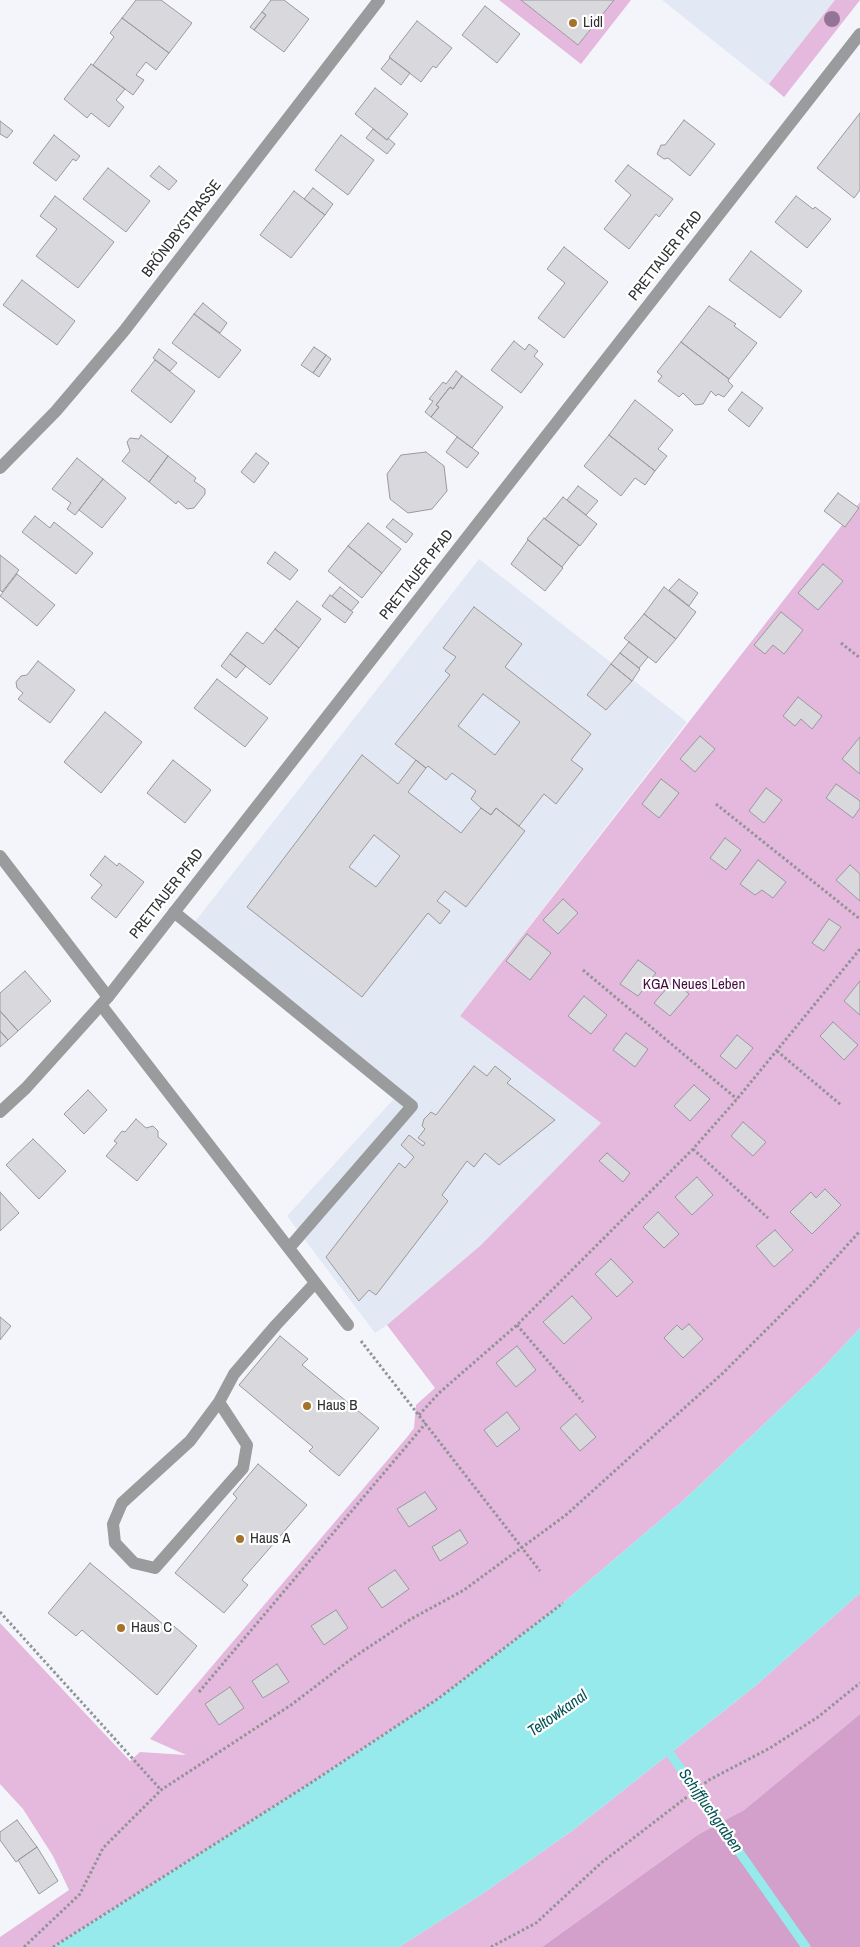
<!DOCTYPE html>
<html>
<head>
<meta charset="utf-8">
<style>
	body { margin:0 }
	canvas { display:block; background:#f3f5fa }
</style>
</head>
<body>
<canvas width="860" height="1947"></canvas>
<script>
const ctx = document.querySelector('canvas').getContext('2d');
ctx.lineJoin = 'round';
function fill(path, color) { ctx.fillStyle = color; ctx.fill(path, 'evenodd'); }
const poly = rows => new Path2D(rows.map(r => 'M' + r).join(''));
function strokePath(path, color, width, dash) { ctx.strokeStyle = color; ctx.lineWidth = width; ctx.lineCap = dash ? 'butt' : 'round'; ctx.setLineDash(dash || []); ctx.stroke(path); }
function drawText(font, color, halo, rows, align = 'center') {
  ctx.font = font + ' "Archivo Narrow",sans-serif'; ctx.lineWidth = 4.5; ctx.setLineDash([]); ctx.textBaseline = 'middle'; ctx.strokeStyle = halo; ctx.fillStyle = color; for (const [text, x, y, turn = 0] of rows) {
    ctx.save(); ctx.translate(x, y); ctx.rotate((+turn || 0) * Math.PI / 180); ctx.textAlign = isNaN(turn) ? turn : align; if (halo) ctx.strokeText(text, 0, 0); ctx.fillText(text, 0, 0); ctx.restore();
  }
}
const built = poly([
	[662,0,860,0,784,97],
	[479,559,687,722,460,1016,601,1123,481,1245,387,1325,375,1333,287,1216,401,1091,190,928]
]);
const green = poly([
	[499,0,521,0,578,45,614,0,631,0,581,64],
	[835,0,860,0,784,97,769,84],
	[860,502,860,1328,821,1370,684,1500,563,1603,439,1698,309,1784,53,1947,0,1947,0,1937,69,1890,53,1856,23,1809,0,1784,0,1623,130,1761,140,1752,186,1755,150,1739,408,1436,414,1428,416,1405,435,1388,387,1325,481,1245,601,1123,460,1016],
	[860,1593,860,1714,744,1810,699,1834,542,1947,399,1947,482,1894,573,1830,754,1687]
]);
const forest = poly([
	[860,1714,860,1947,542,1947,699,1834,744,1810]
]);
const water = poly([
	[860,1328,860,1593,754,1687,573,1830,482,1894,399,1947,53,1947,309,1784,439,1698,563,1603,684,1500,821,1370]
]);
const stream = poly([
	[664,1745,806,1947]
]);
const building = poly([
	[136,0,161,0,192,23,169,53,122,18,136,0],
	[271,0,284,0,309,19,284,52,254,30,266,15,262,12,271,0],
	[521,0,614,0,578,45,521,0],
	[485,6,520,34,497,63,462,35,485,6],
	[262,12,266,15,254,30,250,27,262,12],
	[122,18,169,53,156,70,146,62,136,75,144,80,133,95,93,65,114,37,110,33,122,18],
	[417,21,452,48,436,68,433,66,421,82,389,57,417,21],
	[390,58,410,73,401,85,381,69,390,58],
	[91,64,125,89,116,100,124,107,109,127,91,113,87,118,64,99,91,64],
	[375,88,408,114,387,140,355,114,375,88],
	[860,113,860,190,854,198,817,168,860,113],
	[684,120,715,144,690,176,668,158,664,159,657,154,661,145,665,145,684,120],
	[0,121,13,131,7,138,0,134,0,121],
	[373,129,387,140,388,138,395,144,387,154,366,138,373,129],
	[54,135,80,156,76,161,73,159,56,181,33,163,54,135],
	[341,135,374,160,348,195,315,170,341,135],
	[628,165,673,199,659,217,656,214,629,249,604,229,631,195,615,181,628,165],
	[159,166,177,181,169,190,150,176,159,166],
	[108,168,150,201,126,232,83,199,108,168],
	[313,188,333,204,325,215,304,199,313,188],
	[294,191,325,215,291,258,260,235,294,191],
	[55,196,114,242,78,288,36,256,57,229,40,216,55,196],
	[796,196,813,209,815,207,831,219,807,248,775,222,796,196],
	[564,247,608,282,564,338,538,318,565,283,547,269,564,247],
	[751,251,802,291,780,318,729,280,751,251],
	[22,280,75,321,57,345,3,305,22,280],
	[203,303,227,323,220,333,194,314,203,303],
	[709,306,736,324,734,326,757,343,729,379,681,342,709,306],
	[194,314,241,350,219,378,172,343,194,314],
	[514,341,525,350,529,344,538,351,534,356,543,364,521,393,491,370,514,341],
	[681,342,729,379,728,381,733,386,724,397,718,394,716,396,711,391,703,404,695,405,683,393,679,397,658,381,662,376,657,372,681,342],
	[314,347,326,355,313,373,301,365,314,347],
	[159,349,177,363,170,371,153,358,159,349],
	[326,355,331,359,319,377,313,373,326,355],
	[155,360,195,391,171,423,131,391,155,360],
	[456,371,462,376,453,389,450,387,436,405,439,407,431,417,425,412,433,401,429,399,443,382,446,384,456,371],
	[462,376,503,407,472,448,431,417,439,407,436,405,450,387,453,389,462,376],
	[742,392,763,408,749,427,728,410,742,392],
	[635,400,673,430,658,449,667,456,655,471,609,435,635,400],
	[141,435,168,456,149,482,122,461,130,451,127,442,130,438,139,439,141,435],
	[609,435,655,471,645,485,635,478,621,496,584,466,609,435],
	[457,437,479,453,467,468,446,452,457,437],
	[426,452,444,466,447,491,432,509,408,513,390,499,387,474,401,455,426,452],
	[256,453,269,463,254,483,241,472,256,453],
	[168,456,196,478,194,481,205,489,205,494,194,508,187,509,178,501,176,504,149,482,168,456],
	[77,458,103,479,75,515,67,509,71,503,52,489,77,458],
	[103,479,126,498,102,528,79,510,103,479],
	[578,486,598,501,586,515,567,500,578,486],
	[838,493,859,508,845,527,824,511,838,493],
	[563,497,597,524,580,546,545,519,563,497],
	[35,516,50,528,54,522,93,553,76,574,22,532,35,516],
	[544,518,579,545,562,567,527,539,544,518],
	[393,519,413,534,406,543,386,527,393,519],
	[368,523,401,549,382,573,348,546,368,523],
	[528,540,563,568,545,591,511,564,528,540],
	[348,546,382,573,362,598,328,571,348,546],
	[275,552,298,570,290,580,267,563,275,552],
	[0,555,19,570,2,592,0,590,0,555],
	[823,564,843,581,818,610,798,593,823,564],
	[17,574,55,605,37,626,0,596,17,574],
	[679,579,698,593,689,606,669,590,679,579],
	[340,587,359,602,351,611,332,596,340,587],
	[664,587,696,612,676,639,644,614,664,587],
	[330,595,353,612,345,623,322,606,330,595],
	[297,601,321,619,299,648,275,629,297,601],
	[474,607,522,644,505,667,591,734,571,760,583,769,556,804,544,794,519,826,496,808,491,815,481,808,471,799,476,791,452,773,446,780,428,766,426,768,395,744,450,675,445,671,456,657,443,648,474,607],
	[483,694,520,722,495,755,458,726,483,694],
	[781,612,803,630,784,654,773,645,765,654,754,645,781,612],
	[644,614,676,639,656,663,624,638,644,614],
	[275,629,299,648,270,685,230,654,247,632,263,644,275,629],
	[629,642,648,657,639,668,620,653,629,642],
	[620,653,640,669,632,681,611,664,620,653],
	[230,654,246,666,236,678,221,666,230,654],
	[38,661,75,690,50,723,18,699,23,693,17,688,16,682,21,676,27,675,38,661],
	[611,664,632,681,606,710,587,695,611,664],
	[217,679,268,718,245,747,194,708,217,679],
	[798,697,822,716,812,729,801,719,795,726,783,716,798,697],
	[105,712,142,742,101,793,64,762,105,712],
	[700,736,715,749,695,772,680,759,700,736],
	[860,737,860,774,842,759,860,737],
	[362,755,398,784,416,760,426,768,408,792,461,833,481,808,491,815,496,808,525,831,466,907,445,891,437,901,450,911,440,924,428,913,362,997,247,907,362,755],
	[374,835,400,856,376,887,349,867,374,835],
	[173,760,211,790,185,823,147,793,173,760],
	[661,779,679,793,659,818,642,804,661,779],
	[836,784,860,801,860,808,853,818,826,798,836,784],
	[766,788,782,800,764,823,749,811,766,788],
	[725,838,741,850,726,870,710,858,725,838],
	[105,856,117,866,119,863,144,882,116,918,91,898,102,885,90,875,105,856],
	[758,860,786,882,773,898,762,890,755,895,740,884,758,860],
	[850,865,860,874,860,901,836,880,850,865],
	[563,899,578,913,558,934,543,920,563,899],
	[829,919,841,927,824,951,812,943,829,919],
	[527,934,551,953,530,980,506,961,527,934],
	[638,960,656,973,638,996,620,984,638,960],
	[25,971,51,1001,18,1031,0,1011,0,993,25,971],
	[673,981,689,994,670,1016,654,1003,673,981],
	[860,981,860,1015,844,1001,860,981],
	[584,996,607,1015,591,1034,568,1016,584,996],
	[0,1011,18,1031,8,1040,0,1031,0,1011],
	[833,1022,858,1045,844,1060,820,1036,833,1022],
	[0,1031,8,1040,0,1047,0,1031],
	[626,1033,648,1049,635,1067,613,1050,626,1033],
	[737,1035,753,1048,736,1069,720,1056,737,1035],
	[474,1066,487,1076,495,1066,511,1079,507,1083,555,1120,499,1165,485,1153,474,1167,467,1161,442,1195,448,1201,376,1295,369,1290,359,1301,326,1257,399,1163,405,1168,414,1157,401,1145,409,1135,423,1146,425,1143,418,1138,425,1129,422,1126,424,1119,431,1112,436,1115,474,1066],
	[694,1085,710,1099,690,1121,674,1106,694,1085],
	[88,1090,107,1110,84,1134,64,1114,88,1090],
	[136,1119,146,1128,153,1126,158,1131,158,1137,167,1144,137,1181,106,1156,117,1143,114,1141,122,1131,125,1132,136,1119],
	[743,1122,766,1142,753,1156,731,1136,743,1122],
	[33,1139,66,1171,39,1199,6,1165,33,1139],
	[607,1153,630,1173,623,1182,599,1161,607,1153],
	[697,1177,713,1195,692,1215,675,1197,697,1177],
	[825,1189,841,1205,812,1234,790,1212,811,1192,816,1198,825,1189],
	[0,1192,19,1213,0,1231,0,1192],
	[658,1212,679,1234,664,1248,643,1227,658,1212],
	[775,1230,793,1250,774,1267,756,1246,775,1230],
	[611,1259,633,1282,617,1297,595,1274,611,1259],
	[572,1296,592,1318,564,1344,543,1322,572,1296],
	[0,1317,11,1326,0,1340,0,1317],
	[689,1324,703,1339,683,1358,664,1338,677,1325,682,1330,689,1324],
	[280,1336,308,1359,302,1365,379,1428,339,1476,309,1451,313,1447,239,1385,280,1336],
	[517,1346,536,1370,516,1387,496,1363,517,1346],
	[507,1412,520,1429,497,1447,484,1430,507,1412],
	[576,1414,596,1437,580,1451,560,1428,576,1414],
	[258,1464,307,1505,242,1580,248,1585,224,1613,175,1573,237,1498,233,1494,258,1464],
	[425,1492,437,1509,409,1527,397,1509,425,1492],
	[460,1530,468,1543,440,1561,432,1547,460,1530],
	[90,1563,164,1625,168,1621,197,1646,157,1695,82,1630,76,1636,48,1613,90,1563],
	[395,1570,409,1589,382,1608,368,1588,395,1570],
	[336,1610,348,1628,324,1645,311,1626,336,1610],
	[277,1664,289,1682,263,1698,252,1681,277,1664],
	[230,1687,244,1708,219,1725,205,1704,230,1687],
	[17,1820,37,1847,16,1862,0,1840,0,1832,17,1820],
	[37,1847,58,1881,39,1894,18,1860,37,1847]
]);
const path = poly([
	[841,643,860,658],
	[716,804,860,919],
	[583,970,737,1099],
	[777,1051,841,1105],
	[693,1149,768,1218],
	[517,1325,583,1402],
	[361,1341,540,1571],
	[419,1415,439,1393,517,1325,693,1149,737,1099,860,949],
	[0,1612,161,1790],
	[199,1692,426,1423],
	[24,1947,80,1894,103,1848,161,1790,291,1705,354,1657,411,1619,464,1590,566,1515,723,1373,812,1284,860,1231],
	[53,1947,309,1784,439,1698,563,1603],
	[491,1947,536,1923,601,1863,709,1780,770,1748,818,1717,860,1683]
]);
const lane = poly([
	[0,856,108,997],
	[174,912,412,1106,289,1248],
	[101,1005,348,1325],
	[219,1402,190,1441,122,1503,113,1524,115,1543,134,1563,155,1568,243,1468,247,1445,219,1402,234,1374,276,1325,315,1283]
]);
const street = poly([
	[0,468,56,411,124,331,379,0],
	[0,1112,26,1088,108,997,860,34]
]);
const trees = [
	[832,19]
];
const markers = [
	[573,23,5,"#a47229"],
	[307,1406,5,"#a47229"],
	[240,1539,5,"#a47229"],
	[121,1628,5,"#a47229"]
];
const poiNames = [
	["Lidl",583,23],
	["Haus B",317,1406],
	["Haus A",250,1539],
	["Haus C",131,1628]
];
const streetNames = [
	["BRÖNDBYSTRASSE",182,229,-52],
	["PRETTAUER PFAD",666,256,-52],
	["PRETTAUER PFAD",417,575,-52],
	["PRETTAUER PFAD",167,894,-52]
];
const parkNames = [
	["KGA Neues Leben",694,985]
];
const waterNames = [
	["Teltowkanal",558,1714,-35],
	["Schiffluchgraben",710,1811,55]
];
fill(built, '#e3e9f4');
fill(green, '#e5b8de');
fill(forest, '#d3a0cb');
fill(water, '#96eaec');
strokePath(stream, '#96eaec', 9);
fill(building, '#d9d8dd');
strokePath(building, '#9a999d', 1);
strokePath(path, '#929397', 3, [2.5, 2.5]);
strokePath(lane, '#999b9c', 12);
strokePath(street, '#999b9c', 12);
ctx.fillStyle = '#957595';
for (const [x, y] of trees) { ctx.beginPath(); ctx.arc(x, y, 8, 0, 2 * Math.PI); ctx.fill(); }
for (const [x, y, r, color] of markers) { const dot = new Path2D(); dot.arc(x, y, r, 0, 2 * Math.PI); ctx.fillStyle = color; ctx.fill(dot); strokePath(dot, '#fff', 2); }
drawText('15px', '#2e2f31', '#fff', poiNames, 'left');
drawText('15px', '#2e2f31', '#fff', streetNames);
drawText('15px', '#480d43', '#fff', parkNames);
drawText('italic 16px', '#035255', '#fff', waterNames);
</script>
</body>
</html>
